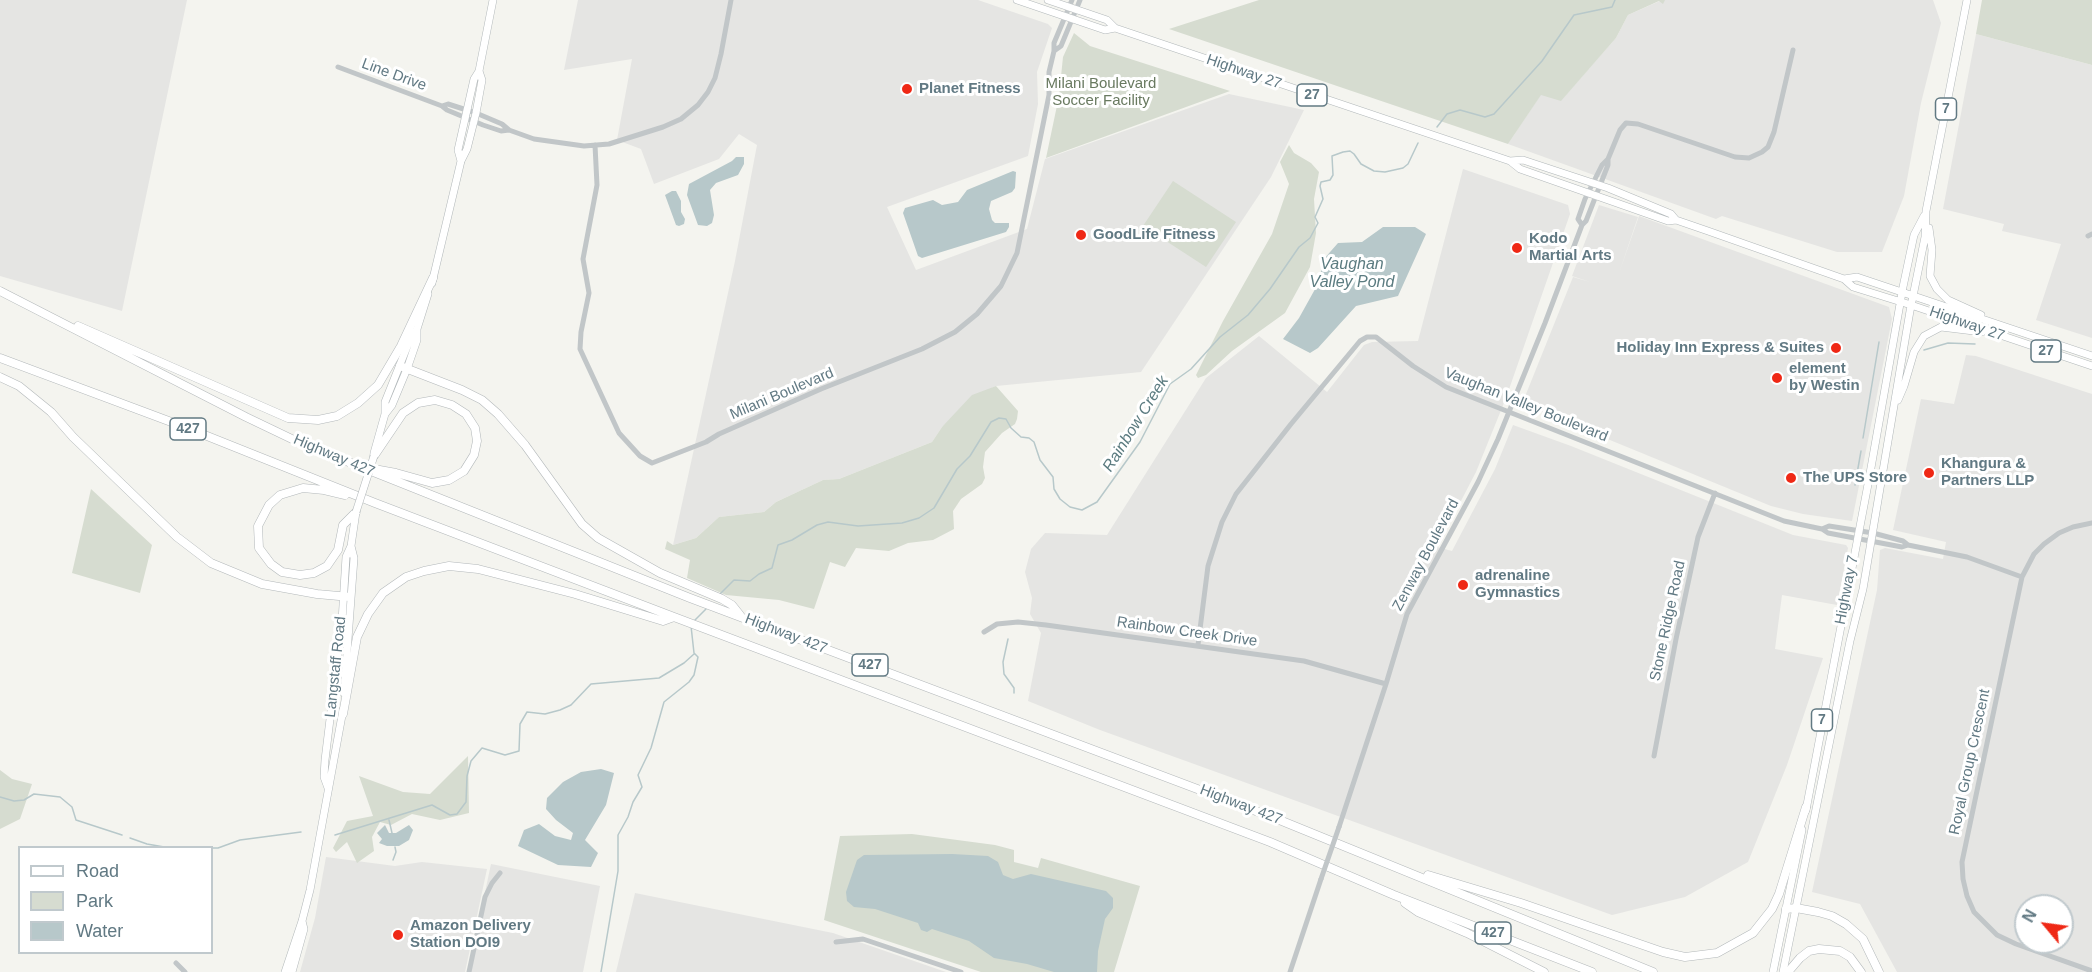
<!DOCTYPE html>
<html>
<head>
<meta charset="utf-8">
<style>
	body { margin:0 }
	#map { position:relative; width:2092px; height:972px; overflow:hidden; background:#f4f4ef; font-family:Arial,sans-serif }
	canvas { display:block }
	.legend { position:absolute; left:18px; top:846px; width:195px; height:108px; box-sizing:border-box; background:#fff; border:2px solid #c0c9cd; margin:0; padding:8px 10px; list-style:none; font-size:18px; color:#617983 }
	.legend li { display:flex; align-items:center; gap:12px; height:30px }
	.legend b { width:30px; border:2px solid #c0c9cd }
	.north { position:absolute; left:2014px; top:894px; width:60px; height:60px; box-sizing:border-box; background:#fff; border:2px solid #c0c9cd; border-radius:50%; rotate:299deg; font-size:16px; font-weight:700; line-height:24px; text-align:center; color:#617983 }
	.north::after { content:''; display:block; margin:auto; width:21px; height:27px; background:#ef2815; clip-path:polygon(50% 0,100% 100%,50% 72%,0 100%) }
</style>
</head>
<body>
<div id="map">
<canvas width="2092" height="972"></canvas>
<ul class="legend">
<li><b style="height:8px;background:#fff"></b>Road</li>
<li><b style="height:16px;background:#d6dcd0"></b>Park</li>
<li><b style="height:16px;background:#b7c8ca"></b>Water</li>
</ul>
<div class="north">N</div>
</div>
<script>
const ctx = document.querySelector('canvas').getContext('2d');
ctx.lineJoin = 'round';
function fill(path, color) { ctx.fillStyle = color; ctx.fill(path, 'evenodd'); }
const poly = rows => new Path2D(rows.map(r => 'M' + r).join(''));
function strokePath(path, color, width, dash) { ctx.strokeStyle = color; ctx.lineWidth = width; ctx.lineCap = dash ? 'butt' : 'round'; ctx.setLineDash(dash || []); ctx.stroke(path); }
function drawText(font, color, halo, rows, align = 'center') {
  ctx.font = font + ' Arial,sans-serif'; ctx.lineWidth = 6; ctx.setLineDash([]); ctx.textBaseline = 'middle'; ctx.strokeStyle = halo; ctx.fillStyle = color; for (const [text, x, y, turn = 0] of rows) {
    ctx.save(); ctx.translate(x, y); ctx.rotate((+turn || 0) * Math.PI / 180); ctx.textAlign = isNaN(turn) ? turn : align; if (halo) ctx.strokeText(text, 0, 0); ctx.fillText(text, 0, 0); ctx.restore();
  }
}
const built = poly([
	[0,0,187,0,122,311,0,276],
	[578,0,978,0,1048,24,1052,28,1037,72,1038,104,1028,156,887,207,916,270,1027,229,1045,159,1229,94,1304,110,1271,177,1141,372,996,386,988,390,942,427,932,442,839,479,823,480,776,502,764,512,719,517,696,538,673,545,735,261,757,145,739,134,719,159,654,184,641,149,617,140,632,59,564,70],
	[1662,0,1933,0,1941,23,1921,103,1904,196,1882,252,1837,252,1722,216,1716,219,1508,144,1541,94,1561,100,1616,38,1628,15],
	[1976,34,2092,65,2092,338,2036,320,2061,244,2002,231,2004,224,1943,209],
	[1463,169,1568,205,1570,214,1506,398,1476,472,1437,547,1452,551,1495,469,1513,425,1571,446,1793,535,1846,545,1848,548,1837,605,1782,595,1775,649,1823,658,1787,765,1748,862,1685,897,1612,915,1100,730,1028,701,1041,633,1030,614,1032,598,1025,572,1031,549,1045,533,1107,535,1206,378,1259,336,1327,392,1364,345,1372,342,1418,341],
	[1599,205,1638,217,1619,273,1639,216,1889,307,1892,319,1852,521,1803,514,1771,506,1522,404,1573,277,1590,282,1572,276],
	[1966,355,1976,356,2092,394,2092,972,1897,972,1860,904,1812,892,1877,590,1880,550,1885,548,1943,559,1946,542,1893,530,1921,399,1954,404],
	[2026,906,2062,906,2062,942,2026,942],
	[326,857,395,866,422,862,487,869,465,972,300,972,315,918],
	[491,864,600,886,583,972,468,972],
	[635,893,833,933,946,972,616,972]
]);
const green = poly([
	[1259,0,1665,0,1663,4,1659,1,1628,15,1616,38,1561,101,1541,95,1508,144,1169,29],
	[1982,0,2092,0,2092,65,1976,34],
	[1074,33,1090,46,1230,91,1046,158,1059,96,1063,57],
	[1289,145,1294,153,1311,163,1319,172,1314,199,1316,233,1310,267,1285,313,1232,351,1206,375,1198,378,1196,375,1223,321,1272,234,1289,184,1280,162],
	[1173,181,1236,222,1206,267,1143,226],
	[996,386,1018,411,1017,419,1015,424,1002,433,985,452,983,467,985,478,982,484,961,499,953,511,954,529,933,540,908,543,889,551,856,548,845,567,830,562,814,609,779,600,726,595,687,578,690,560,665,549,667,541,673,545,696,538,719,517,764,512,776,502,823,480,839,479,932,442,942,427,972,395],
	[91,489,152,545,140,593,72,573],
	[468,756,469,813,440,820,412,814,391,825,380,822,372,837,374,851,357,863,347,842,336,852,333,848,347,821,373,816,359,776,403,792,430,794],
	[0,770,12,779,32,784,20,819,0,829],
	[912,834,995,845,1014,850,1014,862,1038,868,1041,858,1140,886,1114,972,981,972,824,920,840,836]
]);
const water = poly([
	[736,157,744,157,744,164,738,175,716,183,710,190,714,215,712,223,707,226,698,225,687,195,689,184,732,161],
	[1013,171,1016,172,1015,188,1012,192,991,201,989,209,992,220,995,223,1009,223,1009,227,1006,232,922,258,918,256,903,213,905,208,933,200,942,205,958,202,967,190],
	[672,191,676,191,681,201,681,212,685,219,684,224,679,226,676,225,665,195],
	[1383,227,1415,227,1426,234,1398,296,1356,306,1318,348,1310,353,1283,339,1299,318,1319,282,1323,260,1338,243,1362,242],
	[601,769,614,773,606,805,585,840,598,853,591,867,558,865,518,846,524,830,539,824,555,836,571,840,573,833,556,820,546,809,547,798,563,782,581,772],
	[385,825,389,833,396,833,409,825,413,830,409,840,399,846,387,846,379,843,382,839,377,833],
	[952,854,988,856,998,862,1003,875,1013,879,1031,874,1106,891,1113,898,1113,908,1105,919,1098,951,1097,972,1054,972,1027,964,994,958,969,941,932,929,927,932,921,930,918,923,875,909,854,907,847,901,846,892,857,860,864,855]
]);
const stream = poly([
	[1437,127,1447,114,1460,110,1485,117,1494,114,1542,61,1574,15,1612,7,1615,0],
	[1924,350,1948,343,1975,344],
	[1863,438,1879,342],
	[1855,485,1861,451],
	[720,594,734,580,750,581,759,574,772,568,778,545,792,540,817,525,828,522,858,526,902,523,919,518,934,508,957,469,970,456,991,422,999,418,1006,419,1011,428,1021,437,1029,438,1034,442,1040,460,1053,477,1054,489,1060,499,1070,507,1082,510,1097,502,1140,442,1170,384,1191,369,1220,337,1248,315,1270,289,1299,247,1310,238,1318,223,1315,217,1323,199,1320,186,1321,182,1330,180,1333,175,1332,156,1343,152,1350,151,1354,154,1361,164,1374,171,1385,172,1403,168,1408,164,1418,143],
	[693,622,706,609],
	[1008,639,1003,662,1004,674,1014,688,1014,693],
	[0,797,14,801,24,800,34,794,60,797,72,807,76,820,122,835],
	[389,820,392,833],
	[335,835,432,805,450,815,457,814,466,802,467,776,471,761,482,748,505,755,519,751,520,724,527,712,545,714,560,710,571,705,591,684,659,678,684,663,694,654],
	[130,838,147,844,170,848],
	[212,848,218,848,240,840,301,832],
	[393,860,396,852,395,847],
	[601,972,618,871,618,835,628,817,633,802,642,787,638,775,651,748,664,702,689,682,694,675,698,657,694,653,691,626]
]);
const minor = poly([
	[1054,51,1061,46,1080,0],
	[338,67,442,106,447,110,483,125,501,131,509,130],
	[442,106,448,104,476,113,502,124,509,130,534,139,584,146,609,144,663,127,681,119,698,105,708,92,715,78,721,54,731,0],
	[595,145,597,185,583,259,589,293,581,332,580,349,619,433,640,456,652,463,706,442,719,434,821,389,922,349,955,332,977,314,1001,286,1017,253,1049,95,1049,72,1054,51,1054,43,1072,0],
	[1582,225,1578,219,1585,199,1602,165,1608,159,1620,130,1626,123,1638,124,1735,157,1749,158,1762,152,1768,147,1774,132,1793,50],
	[2088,236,2092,234],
	[2092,523,2073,527,2059,533,2044,544,2034,554,2022,577,1962,862,1963,879,1967,896,1974,912,1997,935,2016,944,2092,971],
	[1822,529,1829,526,1873,533,1903,541,1908,545,1967,557,2022,577],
	[984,632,997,624,1018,622,1046,625,1304,661,1386,684],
	[1198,645,1208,566,1222,522,1236,494,1291,424,1360,341,1367,337,1376,337,1413,366,1446,387,1784,521,1822,529,1828,533,1902,547,1908,545],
	[1654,756,1676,639,1698,537,1715,493],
	[1339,827,1386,684,1407,614,1478,482,1498,439,1545,323,1582,225,1586,221,1608,165,1608,159],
	[836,942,863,939,961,972],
	[176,963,185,972],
	[469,972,485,897,492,883,500,873],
	[1290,972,1321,879]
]);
const major = poly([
	[1017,0,1105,30,1115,28],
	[1048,0,1107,20,1115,28,1510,161,1520,169,1668,221,1676,220,1708,231,1844,279,1853,287,1911,305,2092,366],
	[461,161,458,150,474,79,479,71,493,0],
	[1510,161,1523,160,1608,188,1671,214,1676,220],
	[1929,228,1932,250,1930,276,1937,289,1948,300,1981,315],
	[1844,279,1857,277,2092,356],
	[432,283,461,161,467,149,476,113,482,80,479,71],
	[1898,400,1904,386,1914,352,1924,336,1941,327,1982,332],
	[385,414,392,405,407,369,417,340,417,329,428,294],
	[374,453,385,414,385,402,411,337,417,329],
	[344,693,354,558,351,546],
	[328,788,324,777,325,760,342,621,346,557,351,546,356,512],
	[1806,810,1869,479,1903,287,1914,235,1924,216],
	[285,972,302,921,310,890,343,710],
	[292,972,304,929,302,921],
	[1773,972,1802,830],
	[1783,972,1850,641,1863,589,1910,311,1925,237,1926,211,1967,0]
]);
const highway = poly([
	[0,291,246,417,294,440,361,467,690,598,1277,819,1653,972],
	[78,326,288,418,318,420,337,416,358,403,378,385,401,346,433,278],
	[0,358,182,426,375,503,674,617,1270,842,1394,895,1592,972],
	[400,366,462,390,482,400,498,414,525,445,582,524,598,538,660,573,722,599,732,605,740,615],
	[0,377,19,386,51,412,73,437,152,513,177,537,211,563,262,584,317,594,350,597],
	[374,456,403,413,418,403,435,400,452,405,466,414,475,428,477,441,474,455,464,471,449,480,432,483,396,473,374,469],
	[345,495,324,490,303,488,280,495,269,505,258,526,259,548,271,564,282,572,300,575,314,573,327,566,338,550,343,525,356,512],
	[343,714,357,637,368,614,383,593,406,577,424,571,449,566,478,569,575,594,663,621,674,617],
	[1428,875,1521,903,1663,952,1685,957,1717,953,1753,933,1772,909,1779,894,1806,807],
	[1405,903,1418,912,1467,933,1544,972],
	[1786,909,1796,908,1818,912,1832,916,1846,924,1863,939,1879,972],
	[1788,972,1800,958,1809,951,1819,949,1840,951,1850,957,1861,972]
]);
const minorBridge = poly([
	[1321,879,1339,827]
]);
const majorBridge = poly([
	[356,512,374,456]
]);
const markers = [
	[907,89,6,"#ef2815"],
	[1081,235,6,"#ef2815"],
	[1517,248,6,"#ef2815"],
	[1836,348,6,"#ef2815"],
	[1777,378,6,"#ef2815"],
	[1929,473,6,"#ef2815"],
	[1791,478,6,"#ef2815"],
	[1463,585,6,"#ef2815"],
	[398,935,6,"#ef2815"]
];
const shields = [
	[1312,95,30],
	[1946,109,21],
	[2046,351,30],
	[188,429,36],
	[870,665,36],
	[1822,720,21],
	[1493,933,36]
];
const shieldNames = [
	["27",1312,95],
	["7",1946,109],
	["27",2046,351],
	["427",188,429],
	["427",870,665],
	["7",1822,720],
	["427",1493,933]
];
const streetNames = [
	["Highway 27",1244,72,19],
	["Line Drive",394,75,20],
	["Highway 27",1967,324,19],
	["Milani Boulevard",782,394,-23],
	["Vaughan Valley Boulevard",1526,405,22],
	["Highway 427",334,456,23],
	["Zenway Boulevard",1426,555,-62],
	["Highway 7",1847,590,-79],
	["Stone Ridge Road",1668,621,-78],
	["Rainbow Creek Drive",1187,632,8],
	["Highway 427",786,634,21],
	["Langstaff Road",336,667,-84],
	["Royal Group Crescent",1970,762,-78],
	["Highway 427",1241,805,21]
];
const parkNames = [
	["Milani Boulevard",1101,84],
	["Soccer Facility",1101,101]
];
const poiNames = [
	["Planet Fitness",919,89],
	["GoodLife Fitness",1093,235],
	["Kodo",1529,239],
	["Martial Arts",1529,256],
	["Holiday Inn Express & Suites",1824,348,"right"],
	["element",1789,369],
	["by Westin",1789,386],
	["Khangura &",1941,464],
	["Partners LLP",1941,481],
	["The UPS Store",1803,478],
	["adrenaline",1475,576],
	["Gymnastics",1475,593],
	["Amazon Delivery",410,926],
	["Station DOI9",410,943]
];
const waterNames = [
	["Vaughan",1352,265],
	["Valley Pond",1352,283],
	["Rainbow Creek",1136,424,-58]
];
fill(built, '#e5e5e3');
fill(green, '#d6dcd0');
fill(water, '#b7c8ca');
strokePath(stream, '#b7c8ca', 1.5);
strokePath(major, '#b2b8ba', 8);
strokePath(highway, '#b3b8ba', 9);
strokePath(minor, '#c1c6c8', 5);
strokePath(major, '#fff', 7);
strokePath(highway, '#fff', 8);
strokePath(majorBridge, '#b2b8ba', 8, []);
strokePath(minorBridge, '#c1c6c8', 5);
strokePath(majorBridge, '#fff', 7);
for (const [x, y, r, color] of markers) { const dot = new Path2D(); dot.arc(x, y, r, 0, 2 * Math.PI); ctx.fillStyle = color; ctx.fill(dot); strokePath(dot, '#fff', 2); }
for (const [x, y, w] of shields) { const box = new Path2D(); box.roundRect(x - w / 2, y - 11, w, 22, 4.5); ctx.fillStyle = '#fff'; ctx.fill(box); strokePath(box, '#617983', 1.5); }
drawText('bold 14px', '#617983', null, shieldNames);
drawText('15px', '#617983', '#fff', streetNames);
drawText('15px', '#697a60', '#fff', parkNames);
drawText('bold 15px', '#617983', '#fff', poiNames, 'left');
drawText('italic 16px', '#5c7c81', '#fff', waterNames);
</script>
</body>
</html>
